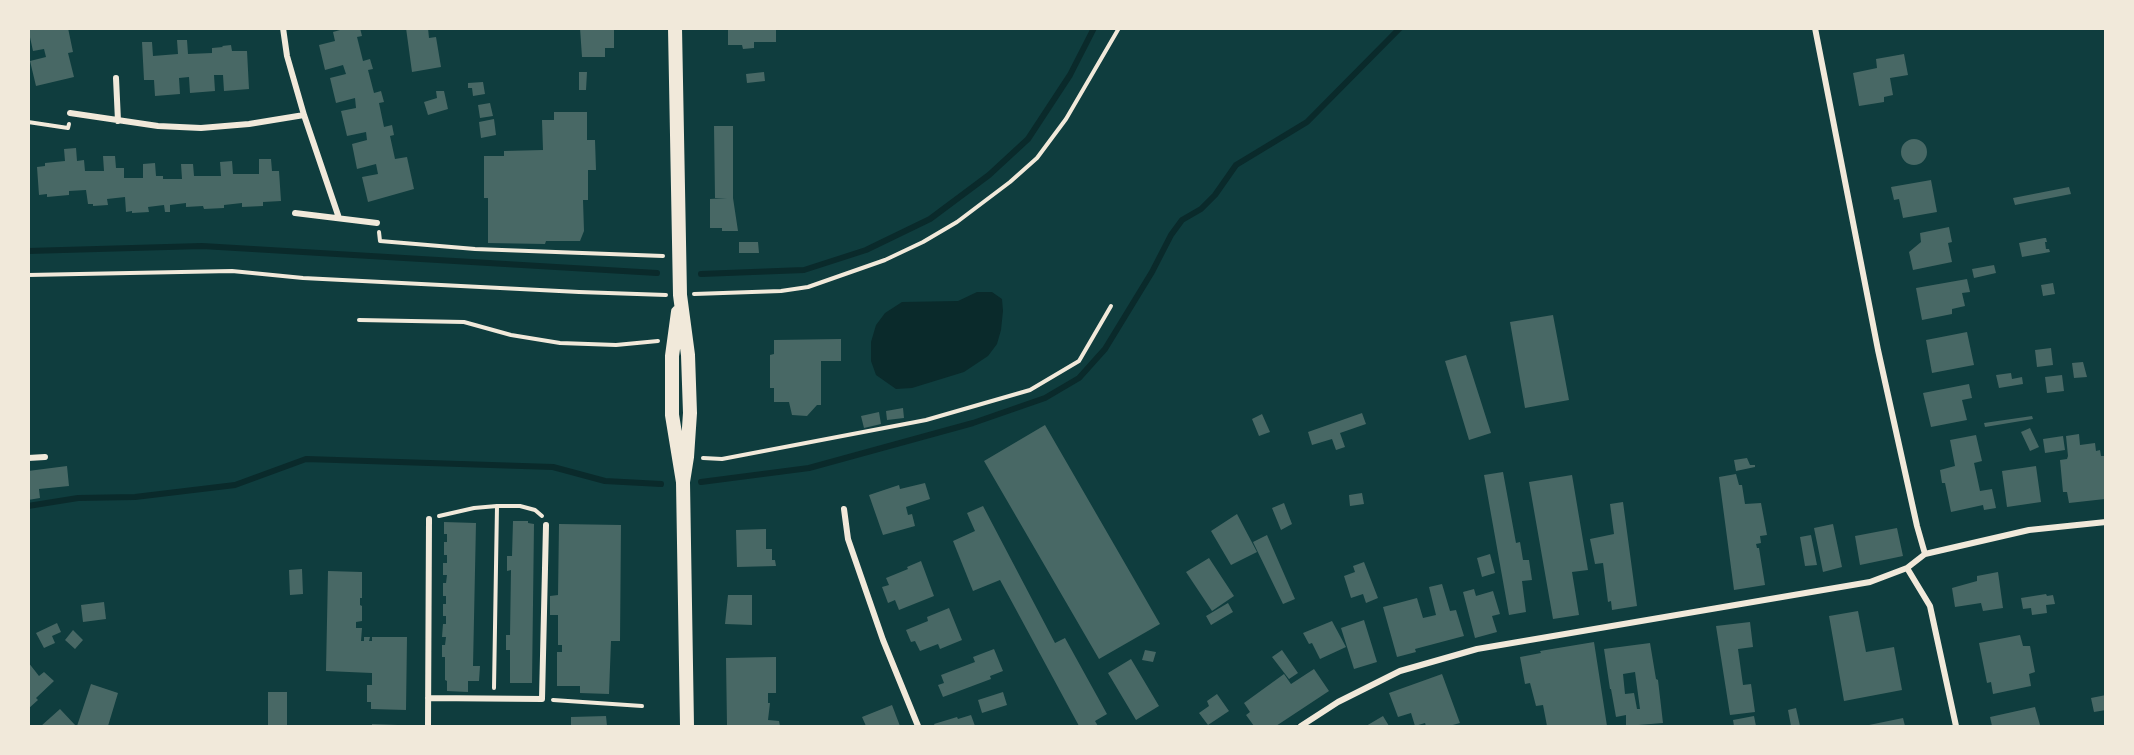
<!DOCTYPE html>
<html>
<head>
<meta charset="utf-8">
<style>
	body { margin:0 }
	#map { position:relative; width:2134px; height:755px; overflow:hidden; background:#0f3d3e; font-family:Roboto,sans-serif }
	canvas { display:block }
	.frame { position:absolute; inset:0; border:30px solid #f1e9da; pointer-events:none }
</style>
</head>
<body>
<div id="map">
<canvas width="2134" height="755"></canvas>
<div class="frame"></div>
</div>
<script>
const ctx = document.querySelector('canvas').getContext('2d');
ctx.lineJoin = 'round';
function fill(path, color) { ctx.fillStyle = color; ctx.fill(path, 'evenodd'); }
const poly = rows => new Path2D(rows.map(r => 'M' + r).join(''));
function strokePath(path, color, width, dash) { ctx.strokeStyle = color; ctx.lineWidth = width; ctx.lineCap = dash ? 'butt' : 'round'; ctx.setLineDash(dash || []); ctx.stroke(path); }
const water = poly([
	[977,292,992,292,1002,299,1003,311,1001,330,997,344,988,356,964,372,912,388,896,389,876,375,871,361,871,342,876,325,885,313,902,302,958,301]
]);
const stream = poly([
	[28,251,202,246,657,273],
	[701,274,804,270,866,250,930,219,989,175,1028,139,1070,75,1094,28],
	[701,482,809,468,973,423,1045,398,1079,378,1105,349,1152,272,1171,235,1182,220,1201,209,1215,195,1236,165,1307,122,1400,28],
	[28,506,78,498,135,497,235,485,306,459,553,467,605,481,661,484]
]);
const building = poly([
	[28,28,68,28,73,52,68,53,74,77,36,86,30,61,46,57,44,49,33,51],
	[347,28,360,28,362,36,357,37,363,61,370,59,373,69,368,70,374,93,381,91,384,102,379,103,384,127,392,125,394,135,390,136,395,159,407,157,414,189,368,202,362,177,378,174,376,164,357,169,352,144,367,140,366,132,347,136,341,111,356,108,355,98,336,103,330,78,346,74,343,65,325,70,319,45,335,41,333,32],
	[406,28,428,28,429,38,436,37,441,67,412,72],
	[580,28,614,28,614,48,605,48,605,57,582,57],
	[728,28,776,28,776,42,754,42,754,48,743,49,742,45,728,45],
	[177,40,187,40,188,54,212,53,212,48,223,47,222,46,231,45,232,51,247,51,249,89,224,91,223,75,214,75,215,91,190,93,189,77,179,78,180,94,155,96,154,80,144,80,142,42,152,42,153,56,178,54],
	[1904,54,1908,75,1890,78,1893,95,1884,97,1884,102,1859,106,1853,73,1877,68,1876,59],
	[579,72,587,72,586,90,579,90],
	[764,72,765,81,747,83,746,74],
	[483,82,485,94,473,96,472,88,468,88,468,83],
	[436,91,444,91,448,109,428,115,424,102,437,98],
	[490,103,493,116,480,118,478,105],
	[554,112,587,112,587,140,595,140,596,170,588,170,588,200,583,200,584,231,580,241,546,241,545,244,488,243,488,198,484,198,484,156,504,156,504,151,543,150,542,120,554,120],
	[494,119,496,135,481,138,479,122],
	[714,126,733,126,733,198,738,231,722,231,722,228,710,228,710,199,727,198,715,198],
	'1901 152a13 13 0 1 1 26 0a13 13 0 1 1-26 0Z',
	[76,148,77,161,84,160,85,171,104,171,103,156,115,156,116,168,124,168,124,178,143,178,143,164,155,163,156,176,163,176,163,179,182,179,181,164,193,164,194,176,221,176,220,162,232,161,233,174,259,174,259,159,271,159,272,171,279,171,281,201,263,202,263,206,242,207,242,203,224,205,224,208,204,209,203,206,186,207,186,203,170,205,170,212,165,212,164,205,148,207,149,212,132,213,132,211,126,212,125,197,107,199,108,205,93,206,93,204,88,204,86,190,69,191,69,195,47,197,47,194,39,195,37,167,45,166,45,163,65,161,64,149],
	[1931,180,1937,212,1903,218,1899,199,1894,200,1891,187],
	[2069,187,2071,194,2015,205,2013,198],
	[1949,227,1952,242,1948,243,1952,262,1913,270,1909,252,1921,242,1920,233],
	[2044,238,2046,238,2047,242,2045,242,2046,249,2049,249,2050,252,2022,257,2019,243],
	[739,242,758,242,759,253,739,253],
	[1994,265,1996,273,1974,278,1972,269],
	[1967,279,1970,292,1962,293,1965,306,1952,309,1952,314,1922,320,1916,288],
	[2053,283,2055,294,2043,296,2041,285],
	[1553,315,1569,400,1525,408,1510,322],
	[1967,332,1974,365,1932,373,1926,340],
	[841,339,841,361,821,361,821,405,817,405,807,416,792,415,789,402,774,402,774,388,770,388,770,355,774,354,774,340],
	[2051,348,2053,365,2037,367,2035,350],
	[1466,355,1491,433,1469,440,1445,361],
	[2083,362,2087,377,2074,378,2072,363],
	[2011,373,2012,379,2022,377,2023,384,1999,388,1996,375],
	[2062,375,2064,391,2047,393,2045,377],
	[1969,384,1972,398,1962,400,1967,420,1931,427,1923,393],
	[903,408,904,418,887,420,886,411],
	[879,412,881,424,864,428,861,416],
	[1362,413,1366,424,1340,433,1345,447,1336,450,1332,439,1312,445,1308,432],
	[1262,414,1270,432,1259,436,1252,419],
	[2032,416,2033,419,1985,427,1984,423],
	[1045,425,1160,624,1099,659,984,461],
	[2030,428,2039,447,2030,451,2021,432],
	[2079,434,2080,445,2095,443,2096,451,2100,450,2101,456,2104,456,2105,499,2069,503,2067,492,2063,492,2060,460,2067,459,2068,456,2066,436],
	[1976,435,1982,461,1974,463,1980,491,1992,489,1996,508,1984,510,1983,505,1951,512,1945,483,1942,483,1940,470,1955,466,1950,440],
	[2063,436,2065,450,2045,453,2043,439],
	[1747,458,1750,465,1755,465,1755,467,1736,471,1734,460],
	[67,466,69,486,39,489,40,498,28,500,28,471],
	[2036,466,2041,502,2007,507,2002,471],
	[1503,472,1516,543,1520,542,1523,560,1529,560,1532,580,1522,581,1526,612,1509,615,1484,475],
	[1736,474,1739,485,1742,485,1745,504,1761,503,1767,535,1760,536,1761,543,1756,544,1757,548,1759,548,1765,585,1734,590,1719,477],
	[1572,475,1588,570,1572,572,1579,615,1553,619,1529,482],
	[925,483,930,499,906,507,908,515,912,514,915,526,883,535,869,495,899,485,900,489],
	[1362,493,1364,504,1350,506,1349,495],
	[1623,502,1637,606,1612,610,1611,601,1608,602,1603,563,1595,564,1590,539,1614,534,1610,504],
	[1284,503,1292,524,1281,530,1272,508],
	[983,506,1055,643,1065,638,1107,714,1095,721,1098,726,1079,726,1000,580,973,591,953,541,975,531,967,513],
	[1237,514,1257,552,1231,565,1211,531],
	[513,521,528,521,528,523,534,524,532,683,510,683,510,650,506,650,506,635,510,635,511,570,507,571,507,556,512,556],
	[444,522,476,523,473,666,480,666,479,681,468,681,468,692,447,691,447,681,445,680,445,657,442,657,442,645,445,645,446,637,442,637,443,624,446,624,446,616,443,616,443,604,446,604,446,596,443,596,443,583,446,583,447,575,443,575,443,563,447,563,447,555,444,555,444,542,447,542,447,534,444,534],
	[559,524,621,525,620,641,611,641,609,694,580,693,580,686,557,686,557,652,562,652,562,645,558,645,558,615,550,615,550,596,558,595],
	[1833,524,1842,567,1823,572,1814,528],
	[1897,528,1903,556,1860,565,1855,536],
	[766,529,766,549,772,549,772,560,775,560,776,566,737,567,736,530],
	[1267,535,1295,599,1283,604,1253,542],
	[1811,535,1817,565,1805,566,1800,537],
	[1490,554,1495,573,1482,577,1477,558],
	[1209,558,1234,596,1212,611,1186,572],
	[921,561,934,596,899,610,895,600,888,603,882,587,889,585,886,578,908,569,907,567],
	[1364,562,1378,598,1366,603,1363,594,1351,598,1344,576,1355,572,1353,566],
	[302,569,303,594,290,595,289,570],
	[328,571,362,572,362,598,360,598,360,605,362,606,362,621,356,622,356,628,362,628,361,641,364,641,364,637,370,637,369,641,372,641,372,637,407,637,406,710,371,709,371,702,367,702,367,685,372,685,372,673,326,671],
	[1998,572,2003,608,1983,611,1981,603,1955,607,1952,588,1977,581,1977,576],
	[1442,584,1450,611,1456,610,1464,636,1415,649,1416,652,1397,657,1383,607,1417,598,1423,618,1436,615,1429,587],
	[1474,589,1476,596,1493,591,1500,614,1492,616,1497,632,1475,638,1463,592],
	[2046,594,2047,596,2053,595,2055,604,2046,605,2047,613,2032,615,2031,608,2023,609,2021,598],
	[728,595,752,595,752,625,725,624],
	[104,602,106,619,83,622,81,605],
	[1228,603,1233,612,1211,625,1206,616],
	[949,608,962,640,940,649,938,644,920,651,915,641,911,642,906,630,928,621,927,617],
	[1858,611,1866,652,1894,647,1902,690,1844,701,1829,616],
	[1364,620,1377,662,1354,669,1341,628],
	[1332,621,1346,647,1320,659,1312,643,1309,644,1303,633],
	[1750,622,1753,647,1738,649,1743,685,1751,684,1755,712,1730,715,1716,626],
	[57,623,61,632,52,636,55,643,44,648,36,633],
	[73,630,83,640,75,649,65,640],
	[2020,635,2023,646,2030,646,2035,672,2029,674,2031,686,1993,694,1991,682,1987,683,1979,643],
	[1594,642,1607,726,1547,726,1543,705,1536,706,1530,683,1525,684,1520,657,1541,653,1540,651],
	[1650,643,1656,679,1658,680,1663,723,1626,726,1626,715,1616,717,1611,689,1610,689,1604,649],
	[1635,672,1640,709,1637,709,1634,693,1625,694,1623,674],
	[994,649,1003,671,990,676,991,679,943,697,938,685,944,683,941,675,975,662,973,657],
	[1145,650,1156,652,1153,662,1142,660],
	[1282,650,1298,673,1289,679,1272,657],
	[776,657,776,693,768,693,768,703,770,703,768,720,779,721,780,726,727,726,726,658],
	[1131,659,1159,706,1136,720,1108,673],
	[28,662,39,676,44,672,54,681,36,698,38,700,28,709],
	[1314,669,1329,691,1276,726,1254,726,1246,715,1250,712,1244,703,1284,674,1291,684],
	[1442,674,1460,723,1449,726,1426,726,1425,723,1415,726,1411,713,1398,717,1389,693],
	[91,684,118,693,108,726,77,726],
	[268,692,287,692,287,726,268,726],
	[1003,692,1007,705,982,713,978,700],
	[1217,694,1229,711,1208,725,1199,713,1209,706,1207,701],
	[2106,695,2106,710,2094,712,2091,698],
	[892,705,900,726,866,726,862,717],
	[2035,707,2040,725,1992,726,1990,717],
	[1796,708,1800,726,1791,726,1788,710],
	[60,709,76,726,41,726],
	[971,715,975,726,935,726,934,724,957,717,958,719],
	[606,716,607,726,571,726,571,717],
	[1383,716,1389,726,1366,726],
	[1754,716,1756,726,1734,726,1733,720],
	[1903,718,1905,726,1869,726,1869,725],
	[372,724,398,725,398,726,372,726]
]);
const path = poly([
	[28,122,68,128,69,124],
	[379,232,380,241,475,249,663,256],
	[28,275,232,271,303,278,579,292,666,295],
	[694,294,781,291,808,287,885,260,923,242,957,222,1010,182,1037,158,1066,119,1119,28],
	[359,320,464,322,511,335,560,343,616,345,658,341],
	[703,458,722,459,926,420,1030,390,1079,361,1111,306],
	[439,516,474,508,497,506,520,506,535,510,542,516],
	[494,688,497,506],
	[553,700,642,706]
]);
const minor = poly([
	[283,28,287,56,304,115,339,218],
	[1815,28,1878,350,1917,526,1925,554],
	[116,78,118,121],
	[70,113,158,126,201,128,249,124,304,115],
	[295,213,377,223],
	[28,458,45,457],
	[844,509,848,539,883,640,918,726],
	[1907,568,1930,606,1956,726],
	[428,698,542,699,546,525],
	[428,726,429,519],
	[1301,726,1338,702,1400,671,1477,649,1870,582,1907,568,1925,554,2029,530,2106,522]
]);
const primary = poly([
	[675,28,680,295,688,355,690,413,687,457,683,482],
	[678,312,672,356,672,415,683,482,687,726]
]);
fill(water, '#0a2a2b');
strokePath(stream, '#0a2a2b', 6);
fill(building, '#486865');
strokePath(path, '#f1e9da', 4);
strokePath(minor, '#f1e9da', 6);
strokePath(primary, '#f1e9da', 14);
</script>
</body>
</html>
